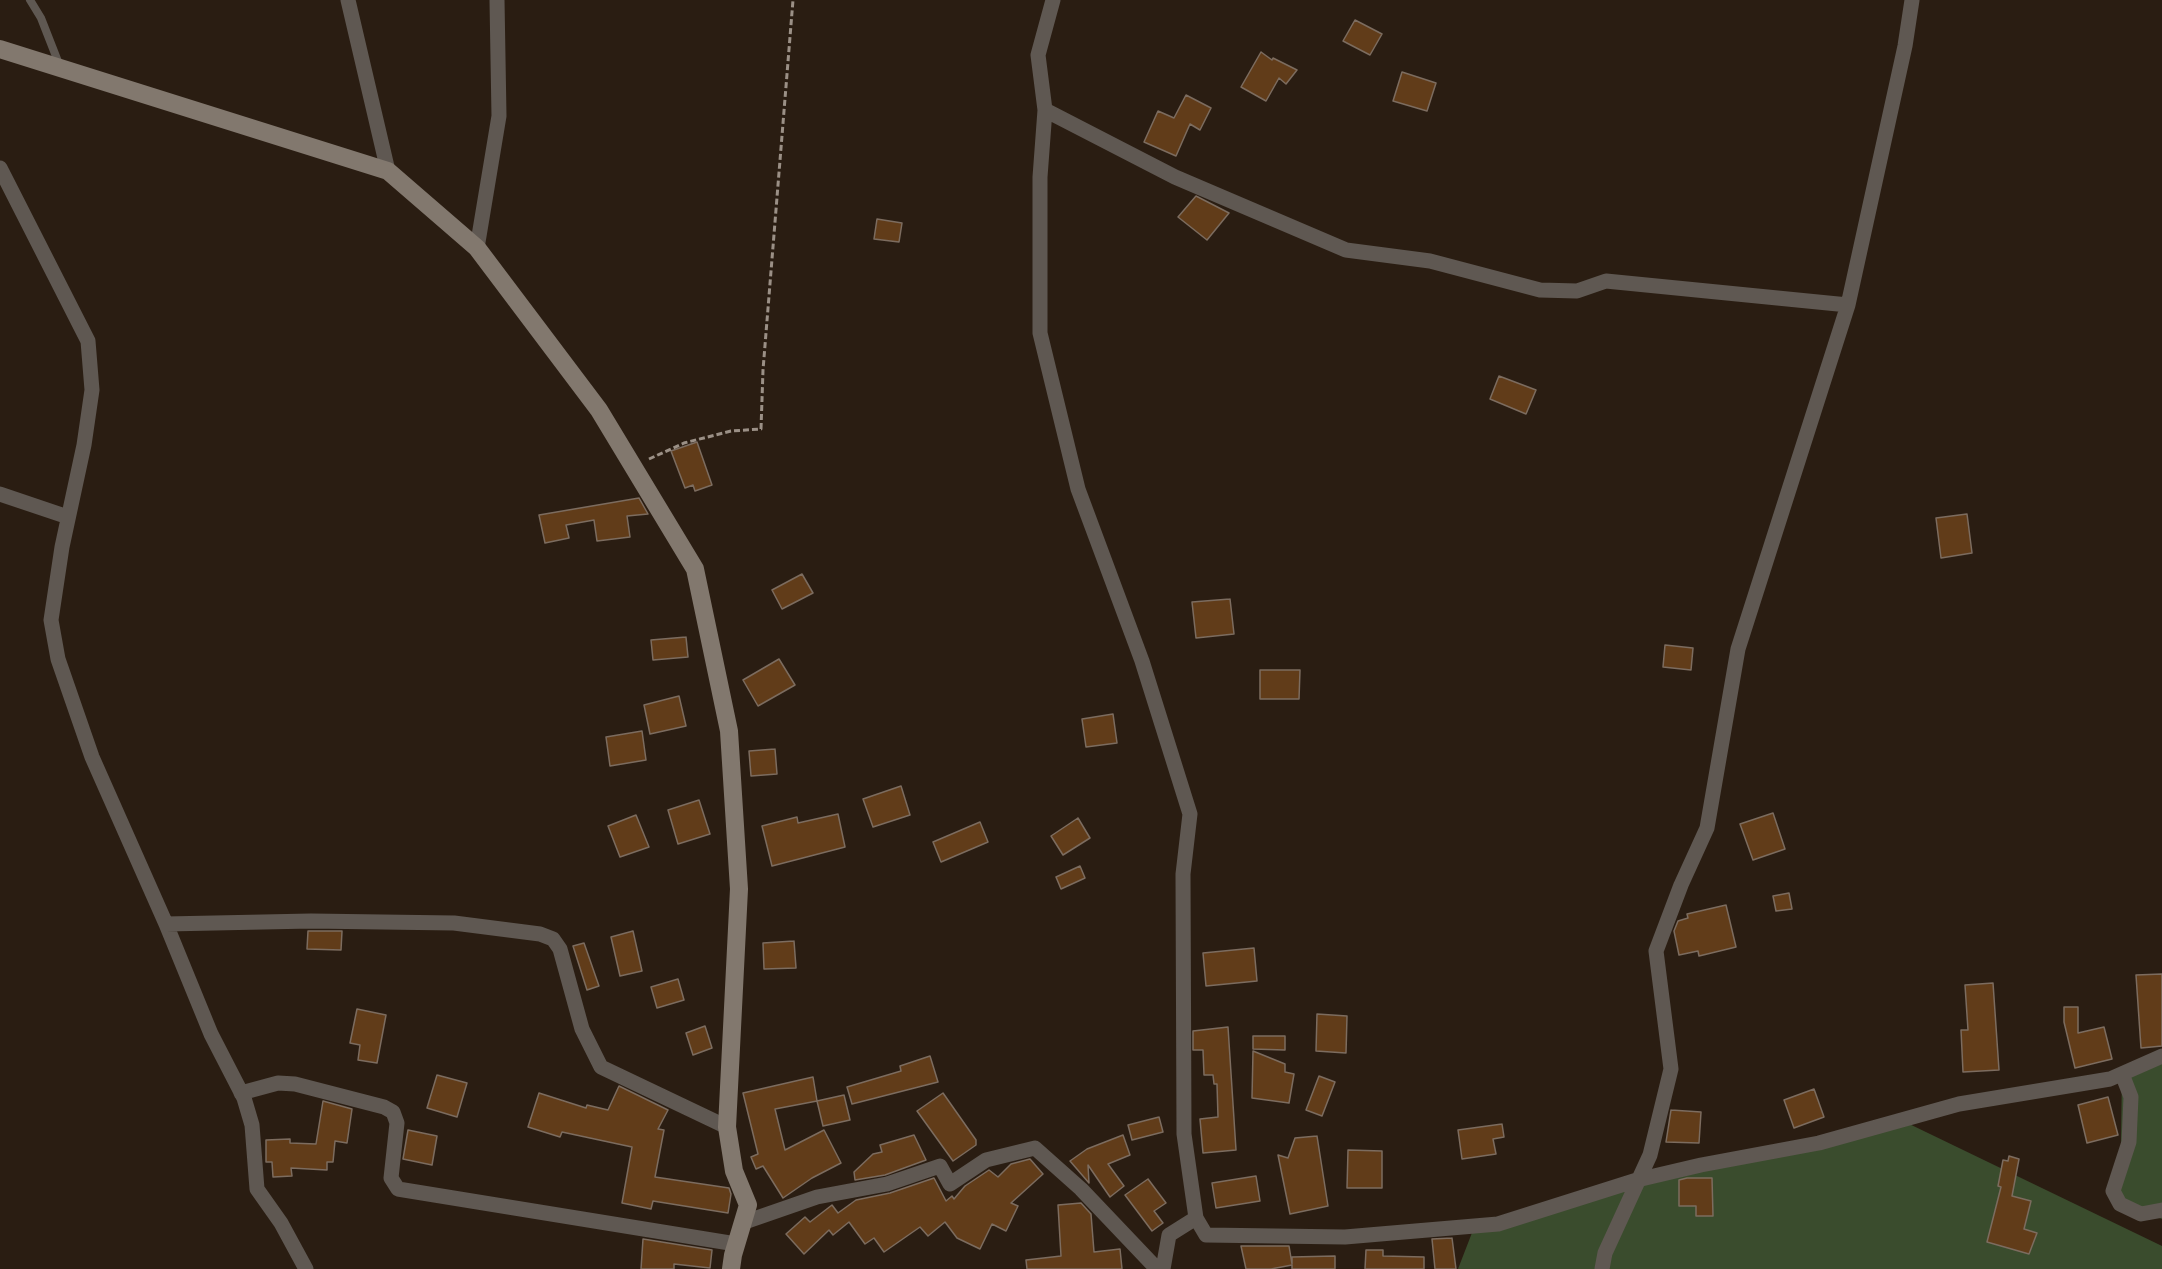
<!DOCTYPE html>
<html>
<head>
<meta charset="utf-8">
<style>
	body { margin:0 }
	canvas { display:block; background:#2a1d12 }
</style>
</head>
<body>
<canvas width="2162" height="1269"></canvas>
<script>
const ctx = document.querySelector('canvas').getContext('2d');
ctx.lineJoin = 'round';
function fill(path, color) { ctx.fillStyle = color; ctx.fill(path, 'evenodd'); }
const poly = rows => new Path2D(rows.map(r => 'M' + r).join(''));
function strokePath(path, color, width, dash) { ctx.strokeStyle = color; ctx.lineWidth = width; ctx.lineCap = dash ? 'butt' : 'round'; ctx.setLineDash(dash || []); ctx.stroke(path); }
const green = poly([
	[2162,1062,2162,1219,2120,1204,2122,1074],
	[1901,1120,2162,1246,2162,1269,1458,1269,1475,1225]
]);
const building = poly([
	[1355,20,1382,34,1370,55,1343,41,1355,20],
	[1261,52,1272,60,1273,58,1297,70,1286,84,1279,78,1266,101,1241,87,1261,52],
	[1402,72,1436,83,1427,111,1393,101,1402,72],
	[1186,95,1211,108,1200,130,1190,124,1176,156,1144,142,1158,111,1174,118,1186,95],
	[1196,196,1229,213,1207,240,1178,217,1196,196],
	[877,219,902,223,899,242,874,239,877,219],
	[1499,376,1536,390,1526,414,1490,399,1499,376],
	[697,442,712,485,695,491,693,485,685,488,671,451,697,442],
	[639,498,648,514,627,516,630,537,597,541,594,520,566,525,569,538,545,543,539,515,639,498],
	[1967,514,1972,553,1941,558,1936,518,1967,514],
	[802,574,813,593,782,609,772,590,802,574],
	[1230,599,1234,634,1196,638,1192,602,1230,599],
	[686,637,688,657,653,660,651,640,686,637],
	[1665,645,1693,648,1691,670,1663,667,1665,645],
	[779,659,795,685,758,706,743,680,779,659],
	[1260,670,1300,670,1299,699,1260,699,1260,670],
	[679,696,686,726,650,734,644,705,679,696],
	[1113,714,1117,743,1086,747,1082,719,1113,714],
	[642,731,646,760,610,766,606,737,642,731],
	[775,749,777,774,751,776,749,751,775,749],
	[901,786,910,815,873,827,863,799,901,786],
	[699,800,710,834,678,844,668,810,699,800],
	[1773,813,1785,849,1753,860,1740,824,1773,813],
	[838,814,845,847,772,866,762,826,797,817,798,823,838,814],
	[636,815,649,847,620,857,608,826,636,815],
	[1078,818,1090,838,1063,855,1051,836,1078,818],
	[980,822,988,842,941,862,933,842,980,822],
	[1080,866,1085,878,1061,889,1056,877,1080,866],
	[1789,893,1792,909,1776,911,1773,896,1789,893],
	[1726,905,1736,947,1699,956,1698,951,1679,955,1674,931,1678,921,1688,918,1687,914,1726,905],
	[308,931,342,931,341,950,307,949,308,931],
	[633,931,642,971,620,976,611,937,633,931],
	[794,941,796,968,764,969,763,943,794,941],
	[584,943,599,986,587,990,573,946,584,943],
	[1254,948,1257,981,1206,986,1203,953,1254,948],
	[2162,974,2162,1046,2141,1048,2136,975,2162,974],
	[678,979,684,1000,657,1008,651,987,678,979],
	[1993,983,1999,1070,1963,1072,1961,1030,1968,1030,1965,985,1993,983],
	[2064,1007,2078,1007,2078,1033,2104,1027,2112,1059,2075,1068,2064,1022,2064,1007],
	[357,1009,386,1015,377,1063,358,1060,360,1045,350,1043,357,1009],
	[1317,1014,1347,1016,1346,1053,1316,1051,1317,1014],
	[705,1026,712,1048,693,1055,686,1033,705,1026],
	[1228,1027,1236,1150,1203,1153,1200,1119,1218,1117,1217,1084,1214,1084,1213,1075,1204,1075,1203,1050,1193,1050,1193,1031,1228,1027],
	[1253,1036,1285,1036,1285,1050,1253,1049,1253,1036],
	[1253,1051,1285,1064,1285,1072,1294,1074,1289,1103,1252,1098,1253,1051],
	[930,1056,938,1082,852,1104,847,1087,901,1071,900,1066,930,1056],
	[437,1075,467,1083,457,1117,427,1108,437,1075],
	[1319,1076,1335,1082,1322,1116,1306,1110,1319,1076],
	[813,1077,817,1101,775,1109,785,1150,824,1130,841,1163,812,1178,783,1198,763,1166,756,1169,751,1157,758,1154,743,1093,813,1077],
	[619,1086,668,1110,658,1129,664,1130,655,1177,729,1188,731,1194,728,1213,653,1201,651,1209,622,1203,632,1147,562,1132,560,1137,528,1127,539,1093,586,1108,587,1105,608,1110,619,1086],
	[1814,1089,1824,1117,1794,1128,1784,1100,1814,1089],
	[943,1093,976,1140,976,1145,953,1161,917,1111,943,1093],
	[844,1095,850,1120,823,1126,817,1101,844,1095],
	[2108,1097,2118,1135,2087,1143,2078,1105,2108,1097],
	[323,1101,352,1109,347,1143,335,1141,333,1162,327,1162,327,1170,291,1168,292,1176,273,1177,272,1162,266,1162,266,1140,290,1139,290,1143,316,1144,323,1101],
	[1671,1110,1701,1112,1699,1143,1666,1142,1671,1110],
	[1159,1117,1163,1132,1132,1140,1128,1125,1159,1117],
	[1502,1124,1504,1137,1493,1139,1496,1154,1462,1159,1458,1130,1502,1124],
	[408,1130,437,1136,432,1165,403,1159,408,1130],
	[914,1135,926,1160,885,1175,855,1180,854,1172,873,1154,882,1152,880,1145,914,1135],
	[1123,1135,1130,1155,1108,1164,1124,1186,1110,1197,1088,1165,1089,1183,1070,1161,1087,1149,1123,1135],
	[1317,1136,1328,1206,1290,1214,1278,1155,1288,1158,1295,1138,1317,1136],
	[1348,1150,1382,1151,1382,1188,1347,1188,1348,1150],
	[2009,1156,2019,1159,2012,1196,2031,1201,2024,1229,2037,1233,2029,1254,1987,1242,2001,1187,1998,1186,2003,1160,2008,1161,2009,1156],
	[1030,1159,1043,1174,1011,1203,1018,1206,1006,1231,992,1224,980,1249,957,1238,945,1222,928,1236,920,1227,884,1252,874,1238,865,1244,849,1222,833,1235,829,1230,804,1254,786,1234,805,1217,810,1222,832,1205,838,1213,856,1200,890,1193,934,1178,946,1201,952,1196,954,1199,965,1186,989,1170,998,1177,1011,1164,1030,1159],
	[1256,1176,1260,1201,1216,1208,1212,1183,1256,1176],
	[1687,1178,1712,1178,1713,1216,1696,1216,1696,1206,1679,1206,1679,1180,1687,1178],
	[1148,1179,1166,1203,1154,1211,1163,1223,1152,1231,1125,1195,1148,1179],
	[1081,1203,1091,1214,1094,1252,1120,1249,1122,1269,1027,1269,1026,1260,1061,1256,1058,1205,1081,1203],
	[1452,1238,1456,1269,1435,1269,1432,1239,1452,1238],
	[643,1239,712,1250,710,1268,674,1264,674,1269,641,1269,643,1239],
	[1241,1246,1289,1246,1292,1264,1292,1257,1335,1256,1335,1269,1292,1269,1292,1265,1271,1269,1246,1269,1241,1246],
	[1366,1250,1383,1250,1383,1256,1424,1257,1424,1269,1365,1269,1366,1250]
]);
const path = poly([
	[649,459,684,443,731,431,761,429,763,370,793,0]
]);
const lane = poly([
	[30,0,41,18,59,64]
]);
const street = poly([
	[348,0,388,171],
	[1053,0,1038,55,1045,110,1040,177,1040,333,1078,489,1142,661,1190,814,1183,874,1184,1134,1196,1218,1206,1235,1345,1237,1498,1224,1637,1180,1701,1165,1819,1143,1959,1104,2110,1079,2162,1056],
	[1045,110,1175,177,1346,250,1430,261,1540,290,1577,291,1606,281,1848,305],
	[0,168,88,341,92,390,84,445,62,547,51,620,58,659,92,757,166,924,211,1034,244,1098,252,1125,257,1189,281,1223,306,1269],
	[477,248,499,116,497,0],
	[0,494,68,517],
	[166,924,311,921,454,923,540,934,553,939,560,949,582,1029,601,1067,727,1127],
	[2122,1074,2131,1097,2129,1142,2113,1191,2120,1204,2141,1214,2162,1210],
	[241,1093,278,1083,295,1084,384,1107,393,1112,397,1123,391,1178,398,1189,404,1190,736,1244],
	[742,1223,817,1197,887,1184,940,1166,950,1184,986,1160,1035,1148,1081,1189,1157,1269],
	[1163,1269,1169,1235,1196,1218],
	[1602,1269,1605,1253,1650,1155,1671,1069,1656,951,1681,885,1707,828,1738,649,1848,305,1905,46,1912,0]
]);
const secondary = poly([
	[0,49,388,171,477,248,599,410,695,569,729,731,739,889,727,1127,734,1171,748,1205,733,1255,731,1269]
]);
fill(green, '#3a4c2d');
fill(building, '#613c19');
strokePath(building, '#7c6c5f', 1.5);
strokePath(path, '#9b9086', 3, [6, 3]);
strokePath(lane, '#5f5852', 8);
strokePath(street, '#5f5852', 15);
strokePath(secondary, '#82786e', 18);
</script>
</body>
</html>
